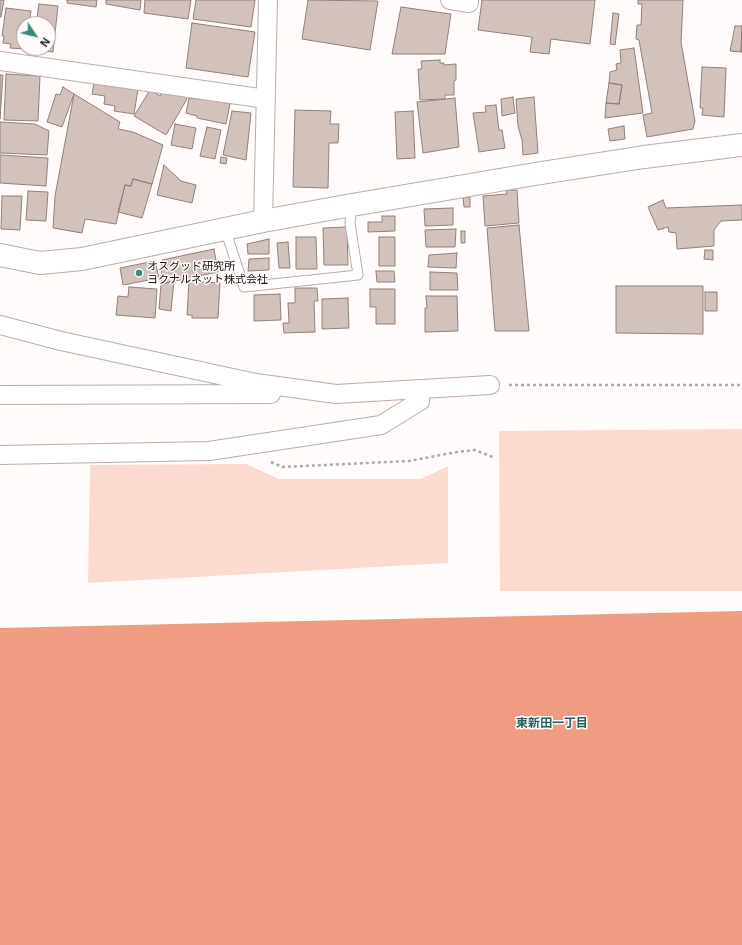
<!DOCTYPE html>
<html>
<head>
<meta charset="utf-8">
<style>
	body { margin:0 }
	#map { position:relative; width:742px; height:945px; overflow:hidden; background:#fefbfa; font-family:Helvetica,sans-serif }
	canvas { display:block }
	.north { position:absolute; left:16px; top:16px; width:40px; height:40px; box-sizing:border-box; background:#fefbfa; border:1px solid #a29d9c; border-radius:50%; rotate:125deg; font-size:11px; font-weight:700; line-height:16px; text-align:center; color:#17110f }
	.north::after { content:''; display:block; margin:auto; width:14px; height:18px; background:#408780; clip-path:polygon(50% 0,100% 100%,50% 72%,0 100%) }
</style>
</head>
<body>
<div id="map">
<canvas width="742" height="945"></canvas>
<div class="north">N</div>
</div>
<script>
const ctx = document.querySelector('canvas').getContext('2d');
ctx.lineJoin = 'round';
function fill(path, color) { ctx.fillStyle = color; ctx.fill(path, 'evenodd'); }
const poly = rows => new Path2D(rows.map(r => 'M' + r).join(''));
function strokePath(path, color, width, dash) { ctx.strokeStyle = color; ctx.lineWidth = width; ctx.lineCap = dash ? 'butt' : 'round'; ctx.setLineDash(dash || []); ctx.stroke(path); }
function drawText(font, color, halo, rows, align = 'center') {
  ctx.font = font + ' Helvetica,"Noto Sans JP",sans-serif'; ctx.lineWidth = 3; ctx.setLineDash([]); ctx.textBaseline = 'middle'; ctx.strokeStyle = halo; ctx.fillStyle = color; for (const [text, x, y, turn = 0] of rows) {
    ctx.save(); ctx.translate(x, y); ctx.rotate((+turn || 0) * Math.PI / 180); ctx.textAlign = isNaN(turn) ? turn : align; if (halo) ctx.strokeText(text, 0, 0); ctx.fillText(text, 0, 0); ctx.restore();
  }
}
const green = poly([
	[742,429,742,591,500,591,499,431],
	[246,464,279,479,421,479,448,466,448,563,88,583,90,465]
]);
const water = poly([
	[742,611,742,945,0,945,0,628]
]);
const building = poly([
	[0,0,4,0,1,17,0,17,0,0],
	[67,0,97,0,96,7,67,3,67,0],
	[106,0,141,0,140,10,106,4,106,0],
	[145,0,191,0,188,19,144,13,145,0],
	[196,0,255,0,251,27,193,19,196,0],
	[308,0,378,1,370,50,302,39,308,0],
	[482,0,595,0,590,44,551,39,549,54,530,52,532,37,478,30,482,0],
	[638,0,683,0,681,42,695,121,693,129,647,137,643,115,652,113,639,40,636,39,637,25,641,25,642,4,638,4,638,0],
	[39,4,58,6,53,52,33,50,33,48,48,48,48,24,36,24,39,4],
	[401,7,451,14,445,54,392,54,401,7],
	[6,8,31,11,29,24,24,24,24,48,26,48,26,49,10,48,11,44,3,43,4,36,2,36,6,8],
	[613,13,619,14,615,45,610,44,613,13],
	[192,23,255,32,248,77,186,68,192,23],
	[735,26,742,26,741,52,730,51,735,26],
	[742,26,742,52,741,52,742,26],
	[634,48,643,113,605,118,606,103,619,104,622,85,609,83,610,72,617,70,616,64,621,63,620,50,634,48],
	[440,60,440,63,444,63,444,65,456,64,456,80,454,81,454,95,445,95,445,99,420,100,418,69,422,69,421,61,440,60],
	[702,67,726,68,724,117,702,115,703,108,700,108,702,67],
	[6,74,40,76,38,121,4,120,6,74],
	[0,75,3,75,0,119,0,75],
	[94,83,138,89,134,114,114,111,115,106,104,104,105,96,92,94,94,83],
	[609,83,622,85,619,104,606,103,609,83],
	[63,87,74,94,62,127,47,122,56,94,60,95,63,87],
	[150,90,160,96,163,91,180,94,187,99,166,135,134,116,150,90],
	[74,94,120,122,118,129,133,132,163,145,152,184,133,179,131,186,125,185,116,224,85,219,82,233,53,228,55,196,74,94],
	[201,97,230,104,226,124,197,118,197,116,186,113,189,98,200,99,201,97],
	[513,97,515,113,502,116,501,99,513,97],
	[534,97,538,153,523,155,522,140,518,126,516,99,534,97],
	[455,98,459,147,423,153,417,102,455,98],
	[496,105,499,130,502,130,505,148,479,152,473,113,486,112,485,106,496,105],
	[295,110,331,111,330,124,339,124,338,143,329,143,328,188,293,187,295,110],
	[232,111,251,113,246,160,223,155,232,111],
	[413,111,415,158,397,159,395,112,413,111],
	[0,122,35,124,49,131,47,155,0,153,0,122],
	[175,124,196,128,192,149,171,145,175,124],
	[624,126,625,139,610,141,608,129,624,126],
	[207,127,221,130,215,159,200,156,207,127],
	[0,155,48,158,46,186,0,183,0,155],
	[221,157,227,158,226,164,220,163,221,157],
	[164,165,181,181,196,185,192,203,157,195,164,165],
	[133,179,152,184,142,218,118,212,125,185,131,186,133,179],
	[506,190,517,190,519,223,485,226,483,196,507,194,506,190],
	[28,191,48,192,46,221,26,220,28,191],
	[2,196,22,196,20,230,1,229,2,196],
	[463,197,470,197,470,207,464,207,463,197],
	[663,200,666,208,742,205,742,220,721,221,714,230,714,246,677,249,676,233,669,232,668,227,658,230,648,207,663,200],
	[453,208,453,225,425,226,424,209,453,208],
	[382,216,395,216,395,231,368,232,368,222,382,222,382,216],
	[519,225,529,331,495,331,487,228,519,225],
	[347,227,348,265,324,265,323,228,347,227],
	[456,229,455,247,426,247,425,230,456,229],
	[461,231,465,231,465,243,461,243,461,231],
	[296,237,316,237,317,269,296,269,296,237],
	[379,237,395,237,395,266,379,266,379,237],
	[269,239,269,254,248,254,247,244,269,239],
	[288,242,290,268,279,268,277,243,288,242],
	[214,249,218,272,161,284,162,260,214,249],
	[705,250,713,250,713,260,704,259,705,250],
	[457,253,456,268,428,267,429,255,457,253],
	[269,258,269,270,248,271,249,259,269,258],
	[155,261,159,278,123,285,120,268,155,261],
	[376,271,394,271,395,282,377,282,376,271],
	[430,272,457,273,458,290,430,290,430,272],
	[174,281,171,311,159,309,161,284,174,281],
	[189,281,220,283,218,318,192,318,192,315,187,315,189,281],
	[616,286,703,286,703,334,616,333,616,286],
	[129,287,157,289,155,318,116,315,118,296,128,297,129,287],
	[295,288,317,288,318,301,314,301,315,332,284,333,283,323,289,323,288,303,295,303,295,288],
	[370,289,395,289,395,324,376,324,376,307,370,307,370,289],
	[705,292,717,292,717,311,705,311,705,292],
	[280,294,281,320,254,321,254,295,280,294],
	[426,296,457,296,458,331,425,332,425,308,427,308,426,296],
	[348,298,349,328,322,329,322,299,348,298]
]);
const path = poly([
	[509,385,742,385],
	[271,462,282,467,409,461,457,452,475,450,495,458]
]);
const lane = poly([
	[225,229,244,287,358,275,350,223,352,205]
]);
const street = poly([
	[450,0,469,3,469,0],
	[0,61,266,99],
	[263,221,268,0],
	[0,325,61,341,256,383,336,394,490,385],
	[0,395,271,394],
	[0,455,209,451,381,425,420,401,420,389]
]);
const secondary = poly([
	[0,255,40,263,82,259,263,221,352,205,535,174,644,157,742,145]
]);
const markers = [
	[139,273,4,"#408780"]
];
const poiNames = [
	["オスグッド研究所",147,267],
	["ヨクナルネット株式会社",147,280]
];
const neighbourhoodNames = [
	["東新田一丁目",552,724]
];
fill(green, '#fbdad0');
fill(water, '#ef9c83');
fill(building, '#d3c1bc');
strokePath(building, '#90807b', 1);
strokePath(lane, '#bdaca7', 11);
strokePath(street, '#bdaca7', 20);
strokePath(secondary, '#bdaca7', 24);
strokePath(path, '#aeaaa9', 2.5, [3, 3]);
strokePath(lane, '#fff', 9);
strokePath(street, '#fff', 18);
strokePath(secondary, '#fff', 22);
for (const [x, y, r, color] of markers) { const dot = new Path2D(); dot.arc(x, y, r, 0, 2 * Math.PI); ctx.fillStyle = color; ctx.fill(dot); strokePath(dot, '#fefbfa', 1.5); }
drawText('11px', '#17110f', '#fefbfa', poiNames, 'left');
drawText('bold 12px', '#27605b', '#fefbfa', neighbourhoodNames);
</script>
</body>
</html>
